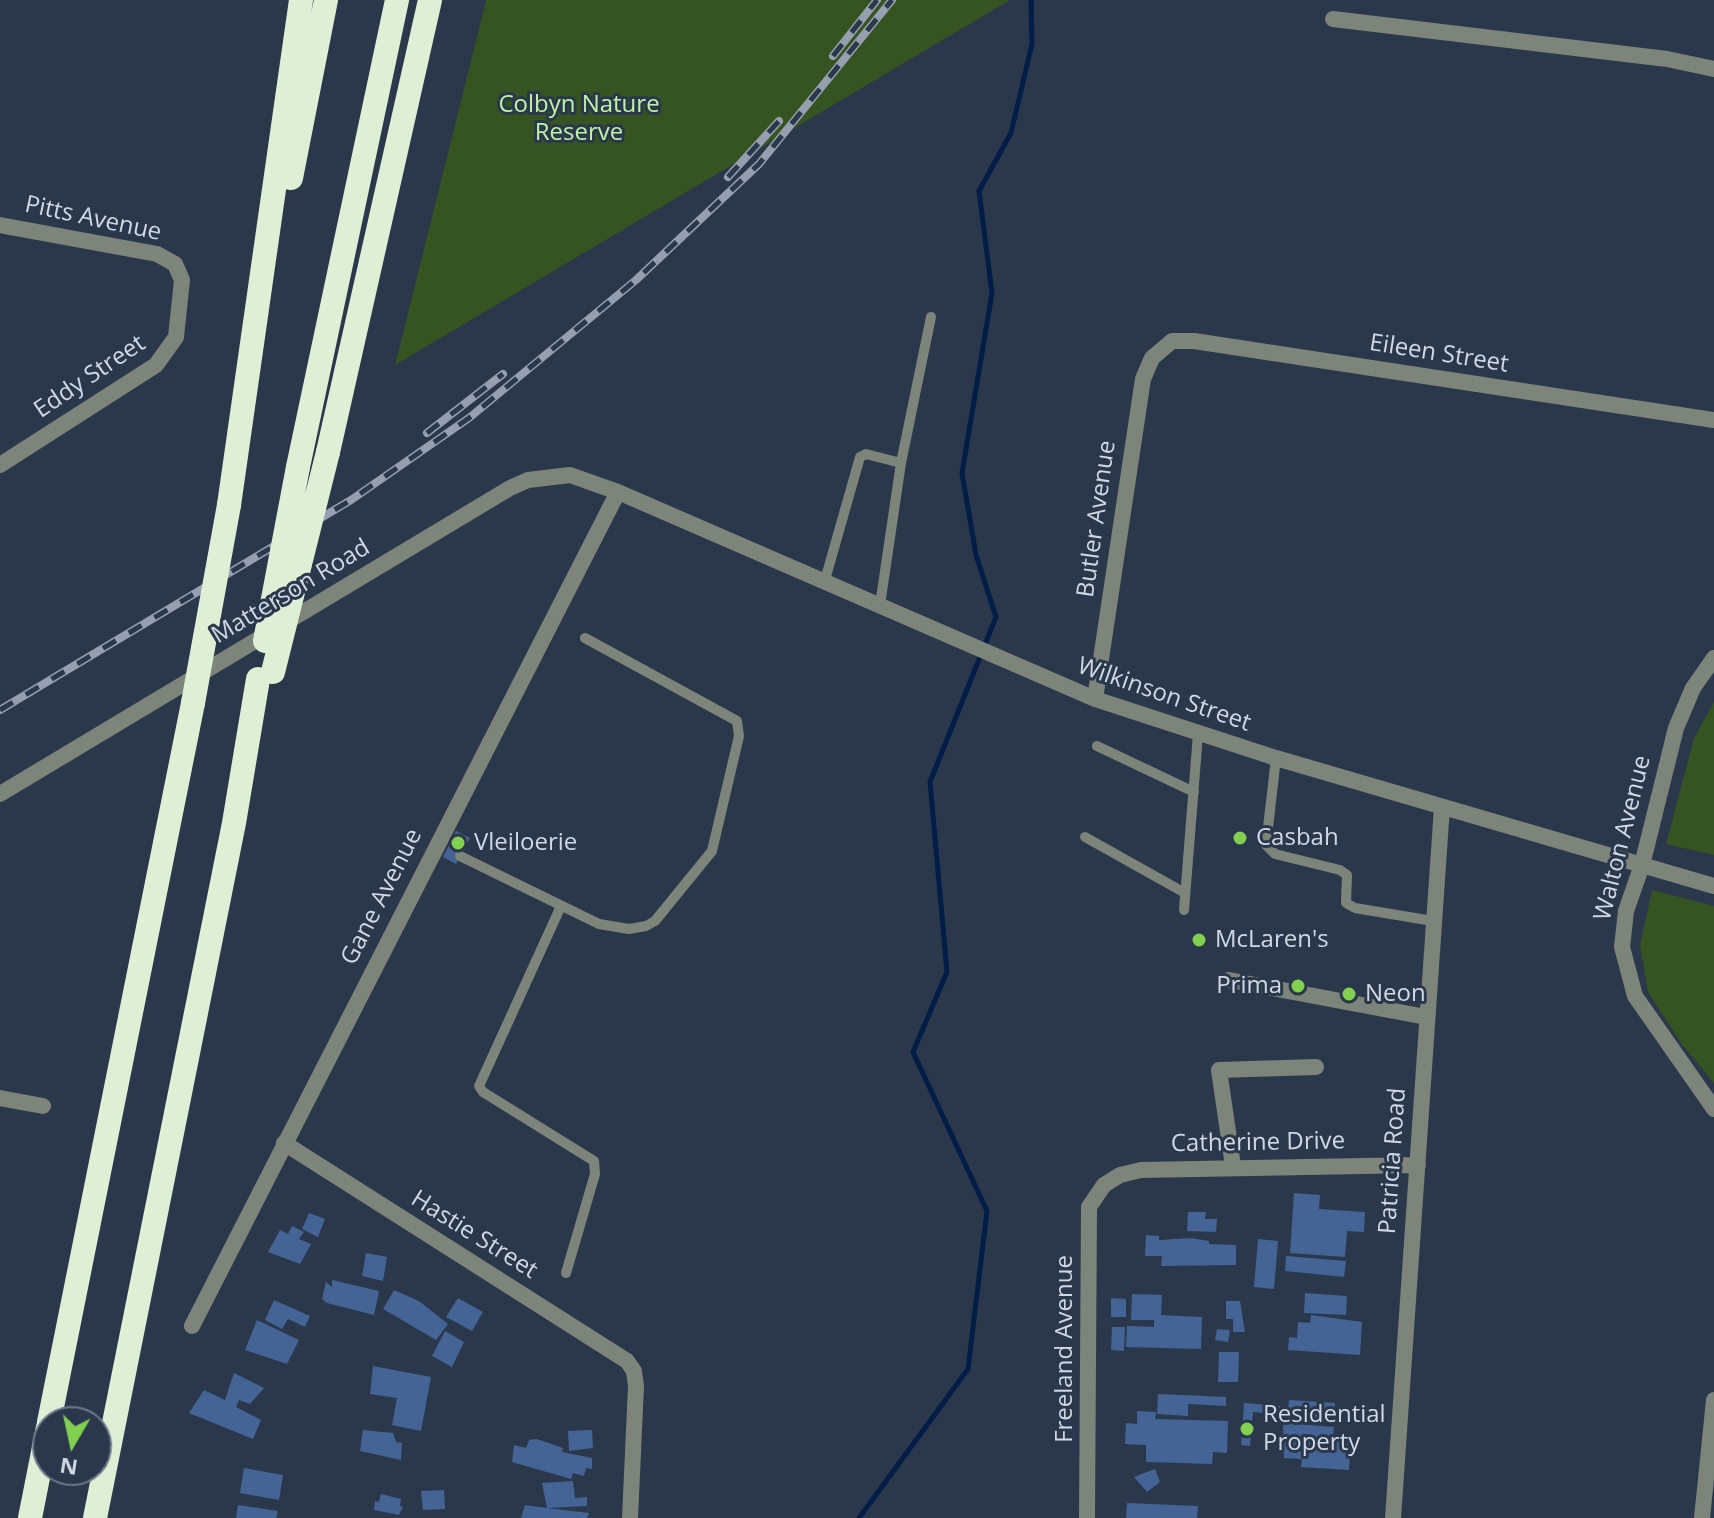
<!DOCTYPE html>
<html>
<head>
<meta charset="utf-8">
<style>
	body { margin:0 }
	#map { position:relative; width:1714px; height:1518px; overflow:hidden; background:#2b384c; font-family:"Open Sans",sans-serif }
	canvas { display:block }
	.north { position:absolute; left:32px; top:1406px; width:80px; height:80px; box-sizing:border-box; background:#2b384c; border:2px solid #6d7889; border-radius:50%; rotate:189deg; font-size:22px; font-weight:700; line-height:32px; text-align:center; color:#d0d8e5 }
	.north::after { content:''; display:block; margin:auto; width:28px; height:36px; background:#82d04f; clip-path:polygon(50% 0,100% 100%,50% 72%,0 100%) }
</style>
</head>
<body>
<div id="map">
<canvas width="1714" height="1518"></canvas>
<div class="north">N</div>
</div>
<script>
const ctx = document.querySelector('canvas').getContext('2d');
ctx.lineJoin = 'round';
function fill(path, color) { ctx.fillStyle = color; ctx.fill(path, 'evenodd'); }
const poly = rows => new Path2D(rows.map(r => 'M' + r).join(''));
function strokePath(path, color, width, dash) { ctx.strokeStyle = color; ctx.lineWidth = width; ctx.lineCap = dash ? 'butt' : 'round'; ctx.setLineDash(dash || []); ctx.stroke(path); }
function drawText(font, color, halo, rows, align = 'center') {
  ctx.font = font + ' "Open Sans",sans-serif'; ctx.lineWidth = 6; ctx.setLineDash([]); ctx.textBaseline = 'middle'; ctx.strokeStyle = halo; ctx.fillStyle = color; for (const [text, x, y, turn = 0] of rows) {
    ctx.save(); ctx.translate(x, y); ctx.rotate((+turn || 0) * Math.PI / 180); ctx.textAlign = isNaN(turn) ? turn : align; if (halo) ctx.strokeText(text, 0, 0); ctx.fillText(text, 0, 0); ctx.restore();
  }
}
const green = poly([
	[486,0,1010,0,395,365],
	[1714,702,1714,855,1666,844,1694,738],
	[1652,890,1714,906,1714,1083,1681,1043,1648,992,1640,945]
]);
const stream = poly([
	[859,1518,968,1369,987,1211,913,1052,947,972,930,782,996,617,976,555,962,473,992,293,979,191,1011,133,1032,44,1031,0]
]);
const building = poly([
	[456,831,470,838,456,864,443,857],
	[1294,1193,1320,1195,1319,1209,1365,1212,1364,1232,1347,1231,1345,1257,1290,1253],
	[1188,1212,1206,1212,1205,1219,1217,1219,1216,1232,1187,1231],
	[309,1213,325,1219,318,1237,302,1229],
	[292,1226,304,1232,299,1239,311,1244,300,1264,268,1252,280,1230,288,1234],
	[1146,1235,1159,1236,1159,1240,1191,1238,1209,1241,1209,1244,1236,1245,1236,1265,1161,1266,1162,1256,1145,1256],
	[1258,1239,1278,1241,1274,1289,1254,1287],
	[366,1253,387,1257,383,1281,362,1276],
	[1286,1256,1346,1261,1344,1277,1285,1271],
	[332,1280,379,1291,374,1315,327,1303,322,1299,326,1282,332,1287],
	[394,1290,419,1301,448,1324,436,1340,383,1309],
	[1305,1293,1347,1296,1346,1315,1304,1313],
	[1132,1294,1162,1295,1161,1315,1202,1317,1201,1349,1126,1347,1127,1326,1154,1327,1154,1320,1131,1320],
	[458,1298,483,1312,472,1331,446,1317],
	[1111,1298,1126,1299,1126,1317,1111,1317],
	[274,1300,310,1316,305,1327,288,1319,282,1329,265,1320],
	[1226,1301,1240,1301,1245,1332,1233,1332,1233,1319,1226,1319],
	[1311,1315,1362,1322,1360,1355,1288,1350,1289,1337,1297,1338,1298,1322,1310,1323],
	[257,1320,299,1340,287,1364,245,1350],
	[1112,1327,1125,1327,1124,1351,1111,1350],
	[1217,1329,1230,1330,1228,1342,1215,1340],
	[445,1331,464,1342,452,1367,432,1356],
	[1219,1352,1239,1352,1238,1382,1218,1382],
	[373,1366,431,1377,421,1431,392,1425,397,1398,370,1394],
	[234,1373,264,1388,250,1404,239,1400,236,1407,261,1420,253,1439,189,1413,204,1390,225,1400],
	[1158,1394,1226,1397,1226,1406,1188,1404,1188,1416,1157,1414],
	[1289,1400,1335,1403,1334,1422,1287,1418],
	[1244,1403,1280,1406,1280,1414,1253,1412,1250,1446,1241,1445],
	[1137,1411,1156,1412,1155,1419,1228,1421,1227,1453,1213,1452,1212,1464,1146,1462,1146,1445,1125,1444,1126,1423,1137,1424],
	[1283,1423,1334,1427,1333,1435,1351,1436,1349,1470,1301,1467,1302,1459,1284,1458],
	[363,1430,393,1433,396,1442,402,1443,401,1460,360,1451],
	[592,1430,593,1448,569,1451,568,1431],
	[537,1439,563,1448,562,1452,592,1458,592,1469,586,1468,584,1476,573,1473,571,1479,512,1462,514,1445,526,1448,529,1440],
	[244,1468,283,1475,279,1500,240,1493],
	[1155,1469,1160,1482,1147,1492,1134,1477],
	[573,1481,575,1498,587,1497,587,1506,547,1508,589,1513,587,1518,521,1518,525,1505,547,1508,542,1483],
	[444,1490,445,1509,423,1510,421,1491],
	[381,1494,401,1499,400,1506,403,1507,399,1515,374,1510,375,1501,379,1502],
	[1127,1503,1198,1506,1197,1518,1126,1518],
	[238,1505,278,1511,276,1518,236,1518]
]);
const service = poly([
	[825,580,860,457,866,454,901,463],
	[880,605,901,463,931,317],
	[1097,746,1194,792],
	[1276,758,1266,845,1275,854,1340,870,1347,875,1346,903,1355,908,1433,921],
	[1085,837,1185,893],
	[460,856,599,924,629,929,646,926,655,921,712,851,739,736,737,721,585,638],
	[561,906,479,1086,483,1092,594,1161,595,1174,566,1273],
	[1184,910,1198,734]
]);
const minor = poly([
	[1333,19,1667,59,1714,69],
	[0,225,157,254,175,264,182,280,176,337,156,365,0,465],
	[1714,658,1693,688,1676,728,1642,865,1626,911,1622,947,1635,996,1714,1109],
	[1095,699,1143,379,1152,358,1172,341,1194,341,1714,420],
	[0,794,510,488,528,480,570,475,618,492,1095,699,1276,758,1714,886],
	[1229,980,1426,1017],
	[0,1098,43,1106],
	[284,1143,627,1361,634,1371,636,1386,630,1518],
	[1233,1166,1219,1070,1316,1067],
	[192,1326,618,492],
	[1087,1518,1089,1207,1104,1185,1120,1175,1141,1170,1418,1165],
	[1393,1518,1442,807],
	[1702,1518,1714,1400]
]);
const motorway = poly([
	[291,178,326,0],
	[328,452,430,0],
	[298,467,397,0],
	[229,505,301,0],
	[49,1422,193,703],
	[30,1518,48,1427],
	[95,1518,234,823,258,679]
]);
const rail = poly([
	[833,56,877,0],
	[728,177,779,121],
	[427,433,503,374],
	[0,710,351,500,469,418,636,280,759,164,892,0]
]);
const motorwayBridge = poly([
	[265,641,298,467],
	[273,672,328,452],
	[193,703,229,505]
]);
const markers = [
	[1240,838,8,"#82d04f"],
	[458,843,8,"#82d04f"],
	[1199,940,8,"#82d04f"],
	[1298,986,8,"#82d04f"],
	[1349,994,8,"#82d04f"],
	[1247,1429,8,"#82d04f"]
];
const parkNames = [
	["Colbyn Nature",579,105],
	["Reserve",579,133]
];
const streetNames = [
	["Pitts Avenue",93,219,12],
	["Eileen Street",1439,354,9],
	["Eddy Street",90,377,-34],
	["Butler Avenue",1097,519,-82],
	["Matterson Road",291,592,-31],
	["Wilkinson Street",1164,695,19],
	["Walton Avenue",1623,838,-76],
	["Gane Avenue",382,897,-63],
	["Catherine Drive",1258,1143,-1],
	["Patricia Road",1393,1161,-86],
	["Hastie Street",474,1235,32],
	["Freeland Avenue",1065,1349,-90]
];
const poiNames = [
	["Casbah",1256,838],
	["Vleiloerie",474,843],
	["McLaren's",1215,940],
	["Prima",1282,986,"right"],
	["Neon",1365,994],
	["Residential",1263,1415],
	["Property",1263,1443]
];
fill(green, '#355422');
strokePath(stream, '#001d48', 5);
fill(building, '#436495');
strokePath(service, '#7d847a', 10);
strokePath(minor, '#7d847a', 16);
strokePath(motorway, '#deefd5', 24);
strokePath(rail, '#969faf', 8);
strokePath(rail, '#2b384c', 5, [15]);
strokePath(motorwayBridge, '#deefd5', 24);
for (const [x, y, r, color] of markers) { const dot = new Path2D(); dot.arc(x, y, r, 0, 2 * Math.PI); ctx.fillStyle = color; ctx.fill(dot); strokePath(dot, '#2b384c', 3); }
drawText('24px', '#bff3a3', '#2b384c', parkNames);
drawText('24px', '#d0d8e5', '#2b384c', streetNames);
drawText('24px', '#d0d8e5', '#2b384c', poiNames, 'left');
</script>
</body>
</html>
